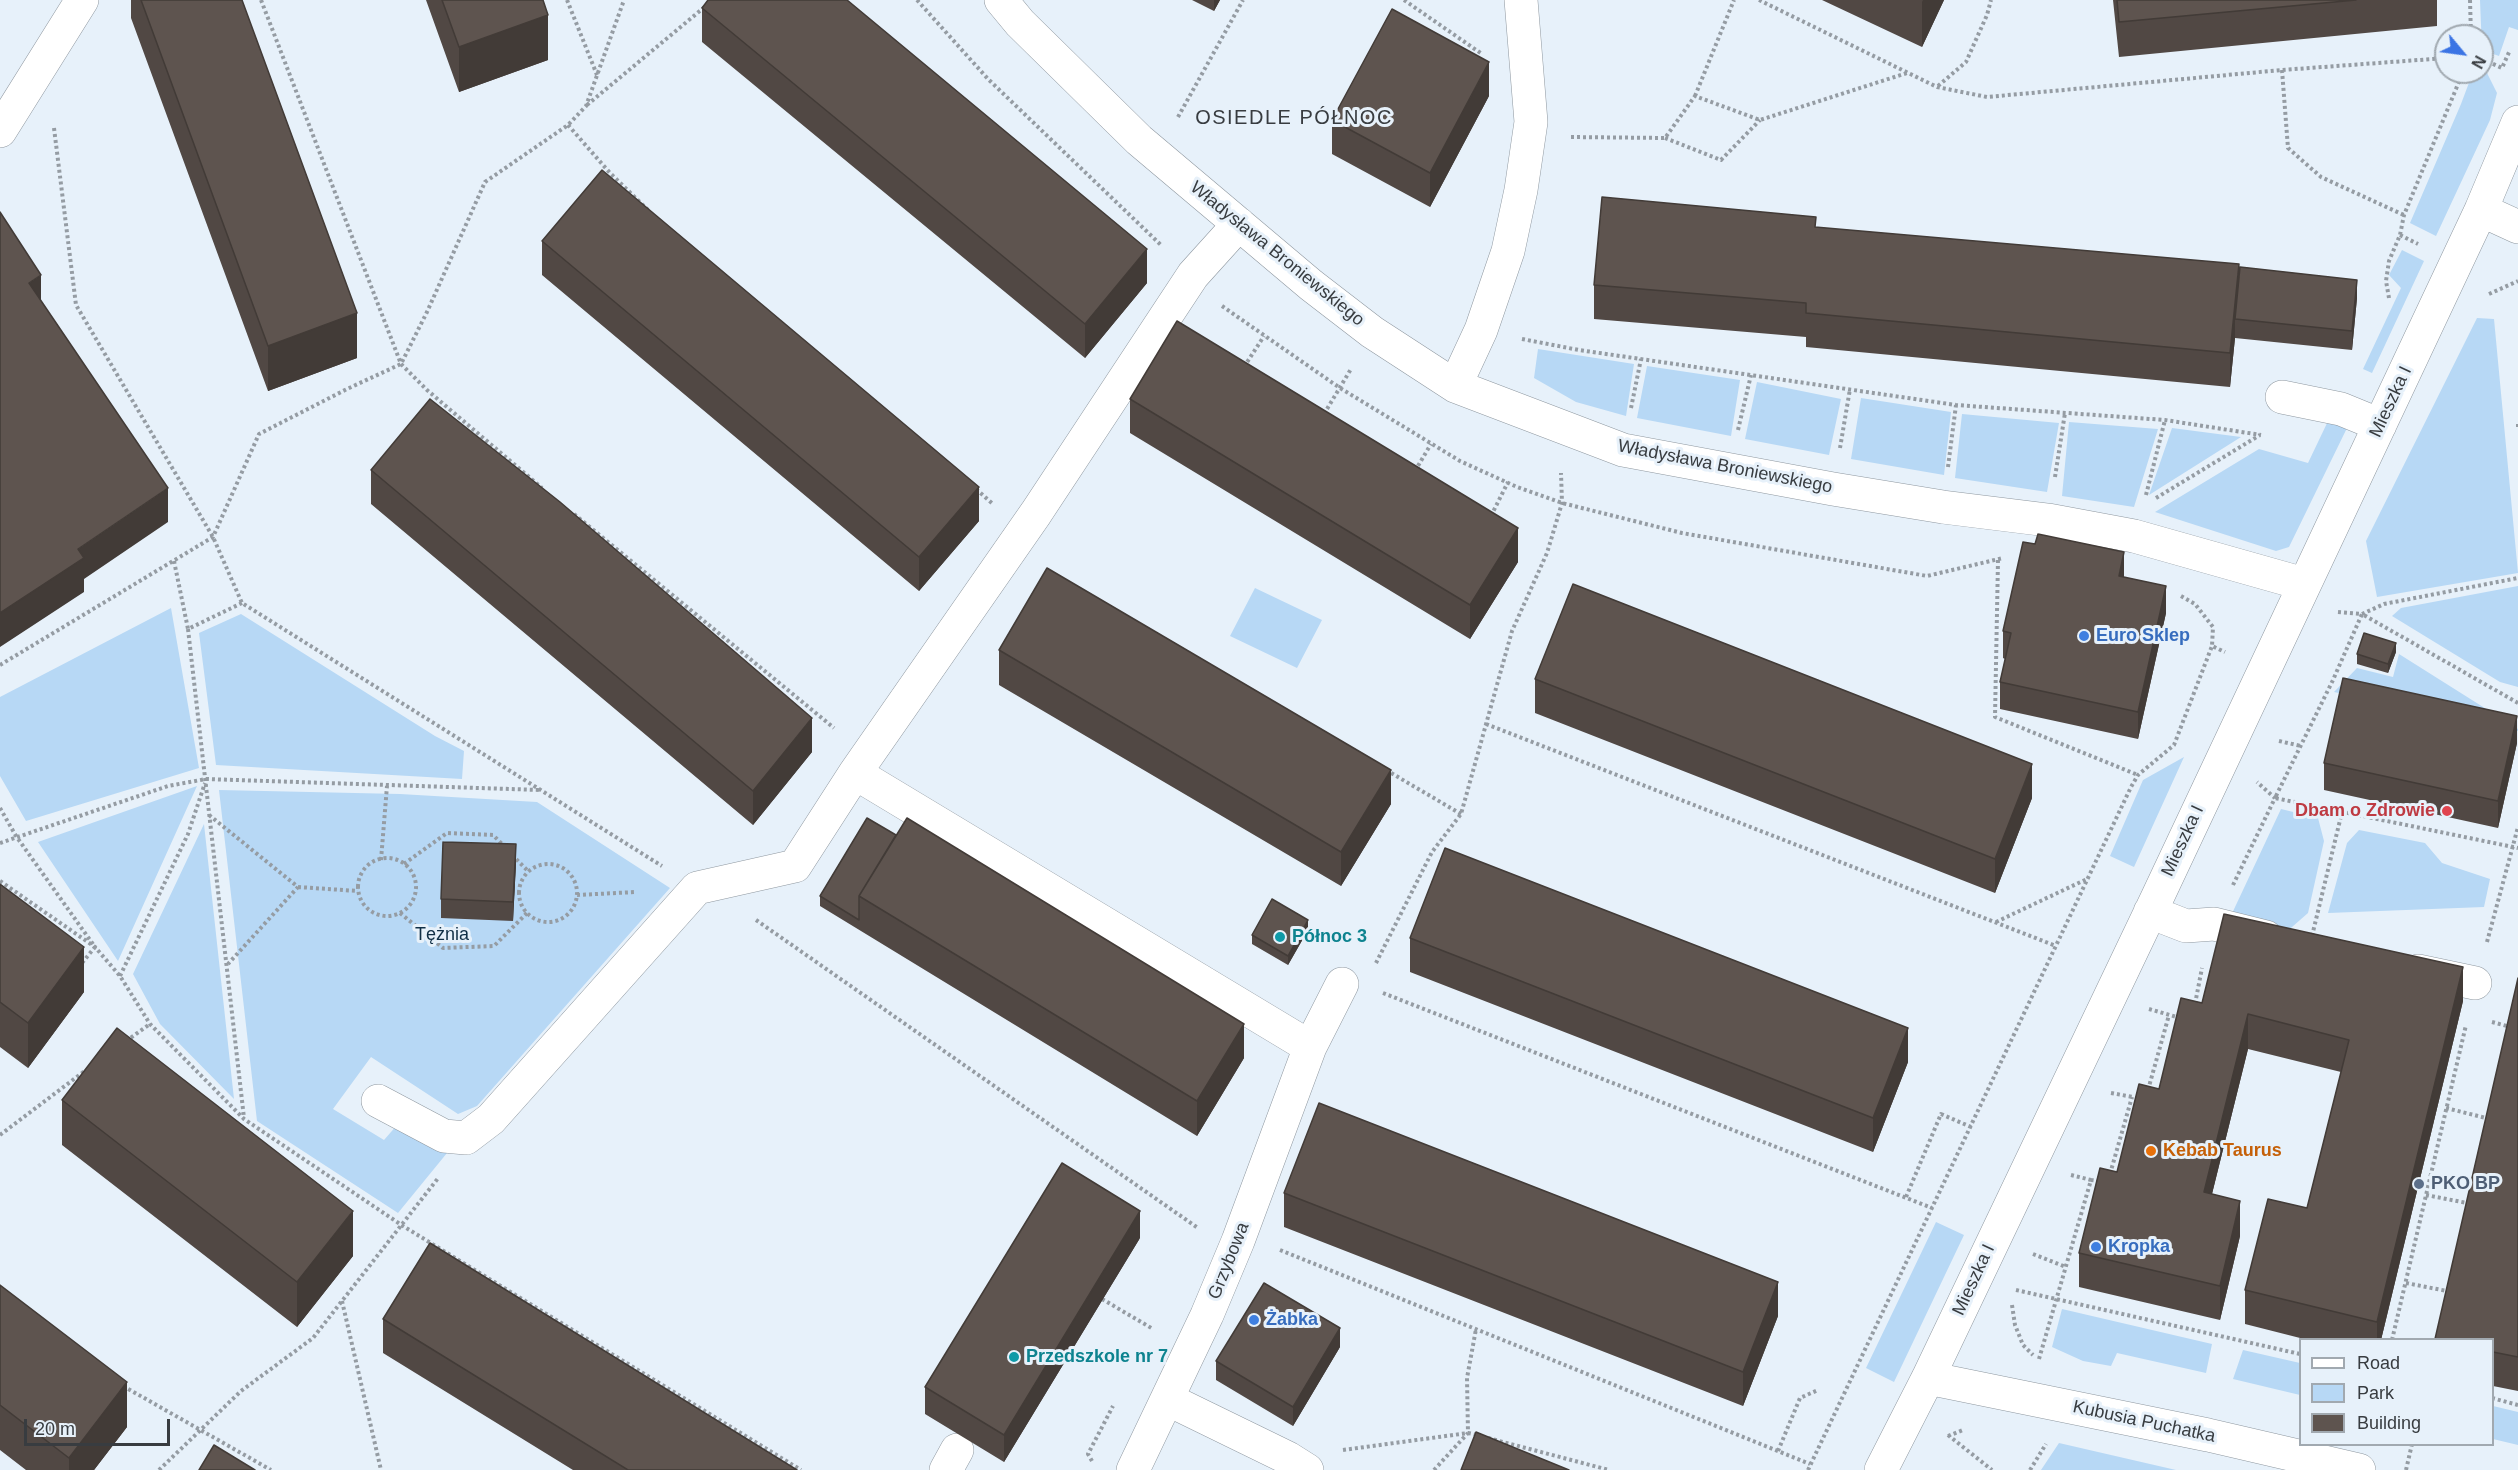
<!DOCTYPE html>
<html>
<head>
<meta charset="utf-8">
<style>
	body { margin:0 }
	#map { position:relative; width:2518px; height:1470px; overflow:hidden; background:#e7f1fa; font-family:Helvetica,sans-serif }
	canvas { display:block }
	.legend { position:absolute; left:2299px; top:1338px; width:195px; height:108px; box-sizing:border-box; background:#e7f1fa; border:2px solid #a1a9b0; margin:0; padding:8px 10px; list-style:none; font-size:18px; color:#383c40 }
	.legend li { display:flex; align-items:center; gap:12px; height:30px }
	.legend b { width:30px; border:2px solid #a1a9b0 }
	.north { position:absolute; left:2434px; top:24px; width:60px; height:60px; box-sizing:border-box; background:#e7f1fa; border:2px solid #a1a9b0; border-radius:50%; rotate:119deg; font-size:16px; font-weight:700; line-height:24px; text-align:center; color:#383c40 }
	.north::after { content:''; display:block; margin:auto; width:21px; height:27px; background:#3b74e4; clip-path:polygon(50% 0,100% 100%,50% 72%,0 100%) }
	.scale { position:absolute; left:24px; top:1419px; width:146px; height:27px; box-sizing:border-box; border:3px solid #383c40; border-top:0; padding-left:8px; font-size:18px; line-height:21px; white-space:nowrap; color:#383c40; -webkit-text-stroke:4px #e7f1fa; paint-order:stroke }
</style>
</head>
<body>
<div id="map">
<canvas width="2518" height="1470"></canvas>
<ul class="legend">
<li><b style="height:8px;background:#fff"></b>Road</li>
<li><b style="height:16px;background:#b7d8f5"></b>Park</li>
<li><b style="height:16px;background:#5e544f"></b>Building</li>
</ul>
<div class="north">N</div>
<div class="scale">20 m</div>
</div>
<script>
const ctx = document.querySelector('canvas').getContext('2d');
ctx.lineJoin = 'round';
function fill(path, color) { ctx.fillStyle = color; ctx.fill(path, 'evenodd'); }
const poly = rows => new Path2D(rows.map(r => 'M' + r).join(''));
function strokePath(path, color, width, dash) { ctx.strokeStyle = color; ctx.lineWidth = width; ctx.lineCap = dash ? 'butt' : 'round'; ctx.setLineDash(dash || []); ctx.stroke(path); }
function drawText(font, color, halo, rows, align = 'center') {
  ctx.font = font + ' Helvetica,sans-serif'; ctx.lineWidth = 6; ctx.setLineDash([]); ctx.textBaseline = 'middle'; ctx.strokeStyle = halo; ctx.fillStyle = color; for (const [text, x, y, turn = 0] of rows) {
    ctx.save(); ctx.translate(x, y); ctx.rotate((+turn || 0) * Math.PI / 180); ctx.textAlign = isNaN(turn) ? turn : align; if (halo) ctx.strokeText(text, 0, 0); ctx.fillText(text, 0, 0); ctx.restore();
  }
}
const green = poly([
	[2480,0,2518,0,2518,30,2509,27,2499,56,2482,50],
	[2482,70,2486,71,2497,93,2490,120,2436,236,2410,223,2461,104,2473,72,2482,72],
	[2402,250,2424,261,2372,373,2363,369,2401,288,2389,275],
	[2477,318,2494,319,2518,573,2377,597,2366,541],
	[1538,349,1634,364,1626,416,1576,402,1534,378],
	[1647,366,1740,380,1731,436,1637,418],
	[1757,382,1841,399,1829,455,1745,439],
	[1861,398,1951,412,1944,475,1851,459],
	[1962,414,2059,423,2047,492,1955,478],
	[2329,419,2347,428,2289,547,2276,551,2155,512,2259,449,2308,463],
	[2069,422,2158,429,2134,507,2062,496],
	[2172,428,2241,437,2149,495],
	[2518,586,2518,687,2500,682,2392,616,2401,608],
	[1255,588,1322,620,1297,668,1230,636],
	[171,608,199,768,26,821,0,776,0,697],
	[241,614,435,736,464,751,462,779,216,765,199,633],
	[2399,654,2518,729,2518,731,2334,692,2357,668,2393,677],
	[2184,757,2134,867,2110,856,2143,780],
	[197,786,118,961,38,842],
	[219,790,400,794,537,802,670,888,477,1106,458,1114,371,1057,333,1109,384,1140,398,1124,447,1153,398,1213,257,1121],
	[2281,809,2318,818,2324,841,2308,913,2284,934,2228,922],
	[204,824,234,1099,160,1024,133,974],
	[2359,830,2425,843,2442,863,2490,879,2484,907,2328,913,2347,843],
	[1936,1222,1964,1235,1894,1382,1866,1368],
	[2062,1309,2212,1344,2206,1373,2117,1353,2111,1366,2083,1361,2052,1347],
	[2243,1350,2300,1363,2300,1395,2233,1379],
	[2493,1406,2518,1412,2518,1445,2493,1439],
	[2059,1443,2176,1470,2041,1470]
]);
const path = poly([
	[261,0,401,364,427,390,542,488],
	[567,0,597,75],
	[917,0,988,79,1162,246],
	[1404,0,1482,54],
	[1759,0,1937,87,1987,97,2282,70,2446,58],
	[2470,0,2471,36],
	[2482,59,2502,68,2510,50],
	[2282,70,2288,148,2321,177,2404,215],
	[1938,86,1966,62,1987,15,1991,0],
	[1695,96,1734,0],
	[587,105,713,0],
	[1178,117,1243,0],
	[568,125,610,173,648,210],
	[54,128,76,305,213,537,242,603,662,866],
	[1571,137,1665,138,1695,96,1760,120,1907,73],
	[1665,138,1721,160,1760,120],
	[2400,235,2418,244],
	[2489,294,2518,281],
	[2389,298,2386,281,2389,261,2400,235,2404,215,2463,72],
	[1222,306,1340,388,1460,461,1517,487,1562,503,1682,533,1927,576,2003,558],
	[1522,339,1579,350,1956,405,2165,420,2261,435],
	[1244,367,1264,336],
	[1631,408,1641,359],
	[1324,414,1351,369],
	[2518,424,2518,427],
	[1738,430,1751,375],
	[1840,448,1850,389],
	[1948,467,1956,405],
	[1415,471,1431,444],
	[2055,477,2065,413],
	[976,489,993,504],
	[2146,495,2165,420],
	[2156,498,2260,435],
	[574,514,834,728],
	[1491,516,1508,482],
	[1998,560,1995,717,2138,775],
	[174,561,188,629],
	[2181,596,2195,604,2213,627,2212,646,2225,652],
	[242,603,188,629,244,1118],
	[2338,612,2362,614,2384,604,2518,578],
	[0,665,213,537,259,434,347,389,401,364,427,312,485,182,568,125,586,106,624,0],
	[2518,703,2362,614,2333,680,2275,798,2518,848],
	[1486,724,2056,946],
	[2279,741,2301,746],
	[1386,770,1461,814],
	[0,808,16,836,95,947,82,963],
	[209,815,298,887,228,964],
	[0,843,168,786,206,779,540,790],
	[512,855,529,872],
	'358 887a29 29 0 1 1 58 0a29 29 0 1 1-58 0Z',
	[381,860,387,786],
	[404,864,447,833,493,835,505,847],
	'519 893a29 29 0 1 1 58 0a29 29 0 1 1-58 0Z',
	[0,881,95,947,120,976,150,1024,244,1119,403,1226,801,1470],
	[2233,885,2275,798,2257,782],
	[298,887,358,891],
	[577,895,636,892],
	[400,913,443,948,494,946,527,913],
	[756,920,1198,1228],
	[1996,922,2087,879],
	[2312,936,2342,812],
	[2487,942,2518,827],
	[1376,963,1432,852,1461,814,1512,631,1547,553,1562,503,1561,473],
	[120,976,188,834,205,783],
	[1383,993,1932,1208],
	[2195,1004,2202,968],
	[2149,1009,2180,1018],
	[2492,1022,2507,1026],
	[126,1041,150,1024],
	[2148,1090,2169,1015],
	[2111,1093,2133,1097],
	[2446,1108,2486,1118],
	[0,1135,86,1070],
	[2110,1174,2132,1097],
	[2071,1175,2091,1180],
	[2426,1195,2467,1203],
	[1906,1197,1941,1114,1971,1127],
	[1280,1250,1810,1464],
	[2033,1254,2066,1267],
	[2406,1283,2447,1291],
	[2016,1290,2300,1354],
	[1102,1299,1153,1329],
	[342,1301,381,1470],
	[2012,1305,2015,1325,2023,1345,2033,1355],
	[2392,1340,2466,1025],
	[2039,1359,2091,1180,2100,1181],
	[123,1386,271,1470],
	[2492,1398,2518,1405],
	[1948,1435,1992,1470],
	[1948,1436,1963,1430],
	[1488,1438,1609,1470],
	[1343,1450,1468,1433,1478,1435],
	[1778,1451,1800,1398,1818,1390],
	[1092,1461,1088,1454,1113,1406],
	[159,1470,241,1391,313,1338,439,1177],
	[1434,1470,1468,1433,1467,1378,1476,1329],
	[1808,1470,2131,787,2138,775,2174,745,2212,646],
	[2030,1470,2046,1444],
	[2406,1470,2412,1444]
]);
const minor = poly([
	[1001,0,1020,23,1139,140,1311,285,1372,332,1455,386,1623,450,1833,489,1943,507,2048,520,2134,536,2304,584],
	[0,131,82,0],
	[2481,210,2518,227],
	[1455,386,1481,330,1508,251,1521,190,1531,122,1521,0],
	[2282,397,2341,409,2380,425],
	[855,773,1310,1047],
	[2150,912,2186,926,2214,924,2266,937],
	[2418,971,2475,983],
	[378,1101,444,1136,466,1138,491,1119,697,888,795,866,855,773,1036,513,1193,275,1239,224],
	[1928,1378,2208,1435,2359,1470],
	[1167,1399,1288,1458,1307,1470],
	[946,1470,957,1450],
	[1133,1470,1207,1315,1238,1241,1310,1047,1342,984],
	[1881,1470,1928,1378,2158,896,2481,210,2518,122]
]);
const wall = poly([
	[131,0,242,0,357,358,268,391,131,18],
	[426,0,543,0,548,60,459,92],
	[1192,0,1220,0,1214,11],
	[1822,0,1944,0,1922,47],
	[2113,0,2437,0,2437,26,2119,57],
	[702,8,1147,283,1085,358,702,42],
	[1489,96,1430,207,1332,154,1332,120],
	[1816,227,2239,277,2357,298,2352,350,2235,338,2230,387,1806,347,1806,337,1594,319,1594,285],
	[542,241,979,521,919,591,542,275],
	[1130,399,1518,562,1470,639,1130,433],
	[371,470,812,752,753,825,371,504],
	[2124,577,2166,613,2138,739,2000,709,2000,682,2005,659,2003,658,2003,631],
	[999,650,1391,804,1341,886,999,685],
	[2396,652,2388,673,2357,664,2357,654],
	[1535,679,2032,798,1995,893,1535,713],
	[2517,743,2498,828,2324,790,2324,763],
	[867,818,1244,1058,1197,1136,820,906,820,896],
	[516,863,513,921,441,918,441,899],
	[0,884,84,992,28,1068,0,1047],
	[1308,930,1288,965,1252,944,1252,935],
	[1410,938,1908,1062,1873,1152,1410,972],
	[2518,978,2518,1391,2493,1386,2493,1340,2435,1340],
	[2463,1001,2381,1340,2308,1340,2245,1324,2245,1290,2307,1208,2341,1072,2248,1049,2212,1194,2240,1236,2220,1320,2079,1287,2079,1253,2117,1172,2202,1003],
	[62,1100,353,1256,297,1327,62,1145],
	[1284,1193,1778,1316,1743,1406,1284,1227],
	[1140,1238,1004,1462,925,1414,925,1387],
	[0,1285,127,1427,94,1470,26,1470,0,1450],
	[383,1319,797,1470,573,1470,383,1353],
	[1340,1347,1293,1426,1216,1380,1216,1361]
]);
const shadedWall = poly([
	[1214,0,1220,0,1214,11],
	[1923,0,1944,0,1922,47,1922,2],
	[548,15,548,60,459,92,459,47],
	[1489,62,1489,96,1430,207,1430,173],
	[1147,249,1147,283,1085,358,1085,324],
	[2239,264,2239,298,2235,319,2235,338,2230,387,2230,353],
	[41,275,41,309,29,283],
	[2357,280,2357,298,2352,350,2352,331],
	[357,313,357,358,268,391,268,346],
	[979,487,979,521,919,591,919,557],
	[168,488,168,522,84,579,84,592,0,647,0,613,78,549],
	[1518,528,1518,562,1470,639,1470,605],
	[2124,552,2124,579,2119,576],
	[2166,586,2166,613,2138,739,2138,712],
	[2396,643,2396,652,2388,673,2388,664],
	[2517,716,2517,743,2498,828,2498,801],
	[812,718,812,752,753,825,753,791],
	[2032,764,2032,798,1995,893,1995,859],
	[1391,770,1391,804,1341,886,1341,852],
	[516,844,516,863,513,921,513,902],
	[1308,920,1308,930,1288,965,1288,956],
	[84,947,84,992,28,1068,28,1023],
	[2463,967,2463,1001,2381,1340,2377,1340,2377,1322],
	[2248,1014,2248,1049,2204,1226,2204,1192],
	[1244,1024,1244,1058,1197,1136,1197,1101],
	[1908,1028,1908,1062,1873,1152,1873,1118],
	[2240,1201,2240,1236,2220,1320,2220,1286],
	[353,1211,353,1256,297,1327,297,1282],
	[1140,1211,1140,1238,1004,1462,1004,1435],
	[1778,1282,1778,1316,1743,1406,1743,1372],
	[1340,1328,1340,1347,1293,1426,1293,1407],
	[127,1382,127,1427,94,1470,69,1470,69,1458]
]);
const building = poly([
	[141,0,242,0,357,313,268,346,141,0],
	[442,0,543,0,548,15,459,47,442,0],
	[708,0,847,0,1147,249,1085,324,702,8,708,0],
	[2117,0,2356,0,2119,22,2117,0],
	[1392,9,1489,62,1430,173,1332,120,1392,9],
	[602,170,979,487,919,557,542,241,602,170],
	[1602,197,1816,217,1815,227,2239,264,2230,353,1806,313,1806,303,1594,285,1602,197],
	[0,212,41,275,29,283,168,488,78,549,84,558,0,613,0,212],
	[2240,267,2357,280,2352,331,2235,319,2240,267],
	[1177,321,1518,528,1470,605,1130,399,1177,321],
	[430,399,560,502,812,718,753,791,371,470,430,399],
	[2038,534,2124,552,2119,576,2166,586,2138,712,2000,682,2011,633,2003,631,2023,542,2035,544,2038,534],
	[1047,568,1391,770,1341,852,999,650,1047,568],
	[1573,584,2032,764,1995,859,1535,679,1573,584],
	[2364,633,2396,643,2388,664,2357,654,2364,633],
	[2343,678,2517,716,2498,801,2324,763,2343,678],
	[867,818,896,835,859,896,859,920,820,896,867,818],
	[907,818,1244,1024,1197,1101,859,896,907,818],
	[443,842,516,844,513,902,441,899,443,842],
	[1445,848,1908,1028,1873,1118,1410,938,1445,848],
	[0,884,84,947,28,1023,0,1002,0,884],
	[1272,899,1308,920,1288,956,1252,935,1272,899],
	[2224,914,2463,967,2377,1322,2245,1290,2268,1199,2307,1208,2349,1040,2248,1014,2204,1192,2240,1201,2220,1286,2079,1253,2100,1168,2117,1172,2139,1084,2159,1089,2181,998,2202,1003,2224,914],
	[2518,978,2518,1357,2493,1352,2493,1340,2439,1340,2435,1339,2518,978],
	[117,1028,353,1211,297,1282,62,1100,117,1028],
	[1319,1103,1778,1282,1743,1372,1284,1193,1319,1103],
	[1062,1163,1140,1211,1004,1435,925,1387,1062,1163],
	[430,1243,797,1470,628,1470,383,1319,430,1243],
	[1264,1283,1340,1328,1293,1407,1216,1361,1264,1283],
	[0,1285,127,1382,69,1458,0,1405,0,1285],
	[1476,1432,1569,1470,1461,1470,1476,1432],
	[214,1445,255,1470,199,1470,214,1445]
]);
const markers = [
	[2084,636,6,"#3f7fe0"],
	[2447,811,6,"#e0444e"],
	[1280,937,6,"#0f9aa8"],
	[2151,1151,6,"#e8710a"],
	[2419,1184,6,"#5c6f8a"],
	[2096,1247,6,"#3f7fe0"],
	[1254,1320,6,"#3f7fe0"],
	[1014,1357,6,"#0f9aa8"]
];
const streetNames = [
	["Władysława Broniewskiego",1277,254,39],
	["Mieszka I",2391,402,-65],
	["Władysława Broniewskiego",1725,467,11],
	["Mieszka I",2183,841,-65],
	["Grzybowa",1229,1261,-68],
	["Mieszka I",1974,1280,-65],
	["Kubusia Puchatka",2144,1422,12]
];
const shopNames = [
	["Euro Sklep",2096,636],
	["Kropka",2108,1247],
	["Żabka",1266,1320]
];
const healthNames = [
	["Dbam o Zdrowie",2435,811]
];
const parkNames = [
	["Tężnia",442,935]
];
const cultureNames = [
	["Północ 3",1292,937],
	["Przedszkole nr 7",1026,1357]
];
const foodNames = [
	["Kebab Taurus",2163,1151]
];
const serviceNames = [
	["PKO BP",2431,1184]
];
const neighbourhoodNames = [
	["OSIEDLE PÓŁNOC",1294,118]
];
fill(green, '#b7d8f5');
strokePath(minor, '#8f98a0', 34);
strokePath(path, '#959ca3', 4, [3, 3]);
strokePath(minor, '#fff', 33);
fill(wall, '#514844');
fill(shadedWall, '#423b37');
fill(building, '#5e544f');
strokePath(building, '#423b37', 1.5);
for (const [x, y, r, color] of markers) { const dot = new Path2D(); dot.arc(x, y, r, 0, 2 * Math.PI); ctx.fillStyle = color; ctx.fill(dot); strokePath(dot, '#e7f1fa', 2); }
drawText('18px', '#383c40', '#e7f1fa', streetNames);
drawText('bold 18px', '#366cbe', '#e7f1fa', shopNames, 'left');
drawText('bold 18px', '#be3a42', '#e7f1fa', healthNames, 'right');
drawText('18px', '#102f46', '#e7f1fa', parkNames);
drawText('bold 18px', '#0d838f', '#e7f1fa', cultureNames, 'left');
drawText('bold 18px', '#c56008', '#e7f1fa', foodNames, 'left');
drawText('bold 18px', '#4e5e75', '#e7f1fa', serviceNames, 'left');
ctx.letterSpacing = '1.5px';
drawText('20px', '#383c40', '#e7f1fa', neighbourhoodNames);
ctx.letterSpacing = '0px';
</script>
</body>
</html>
